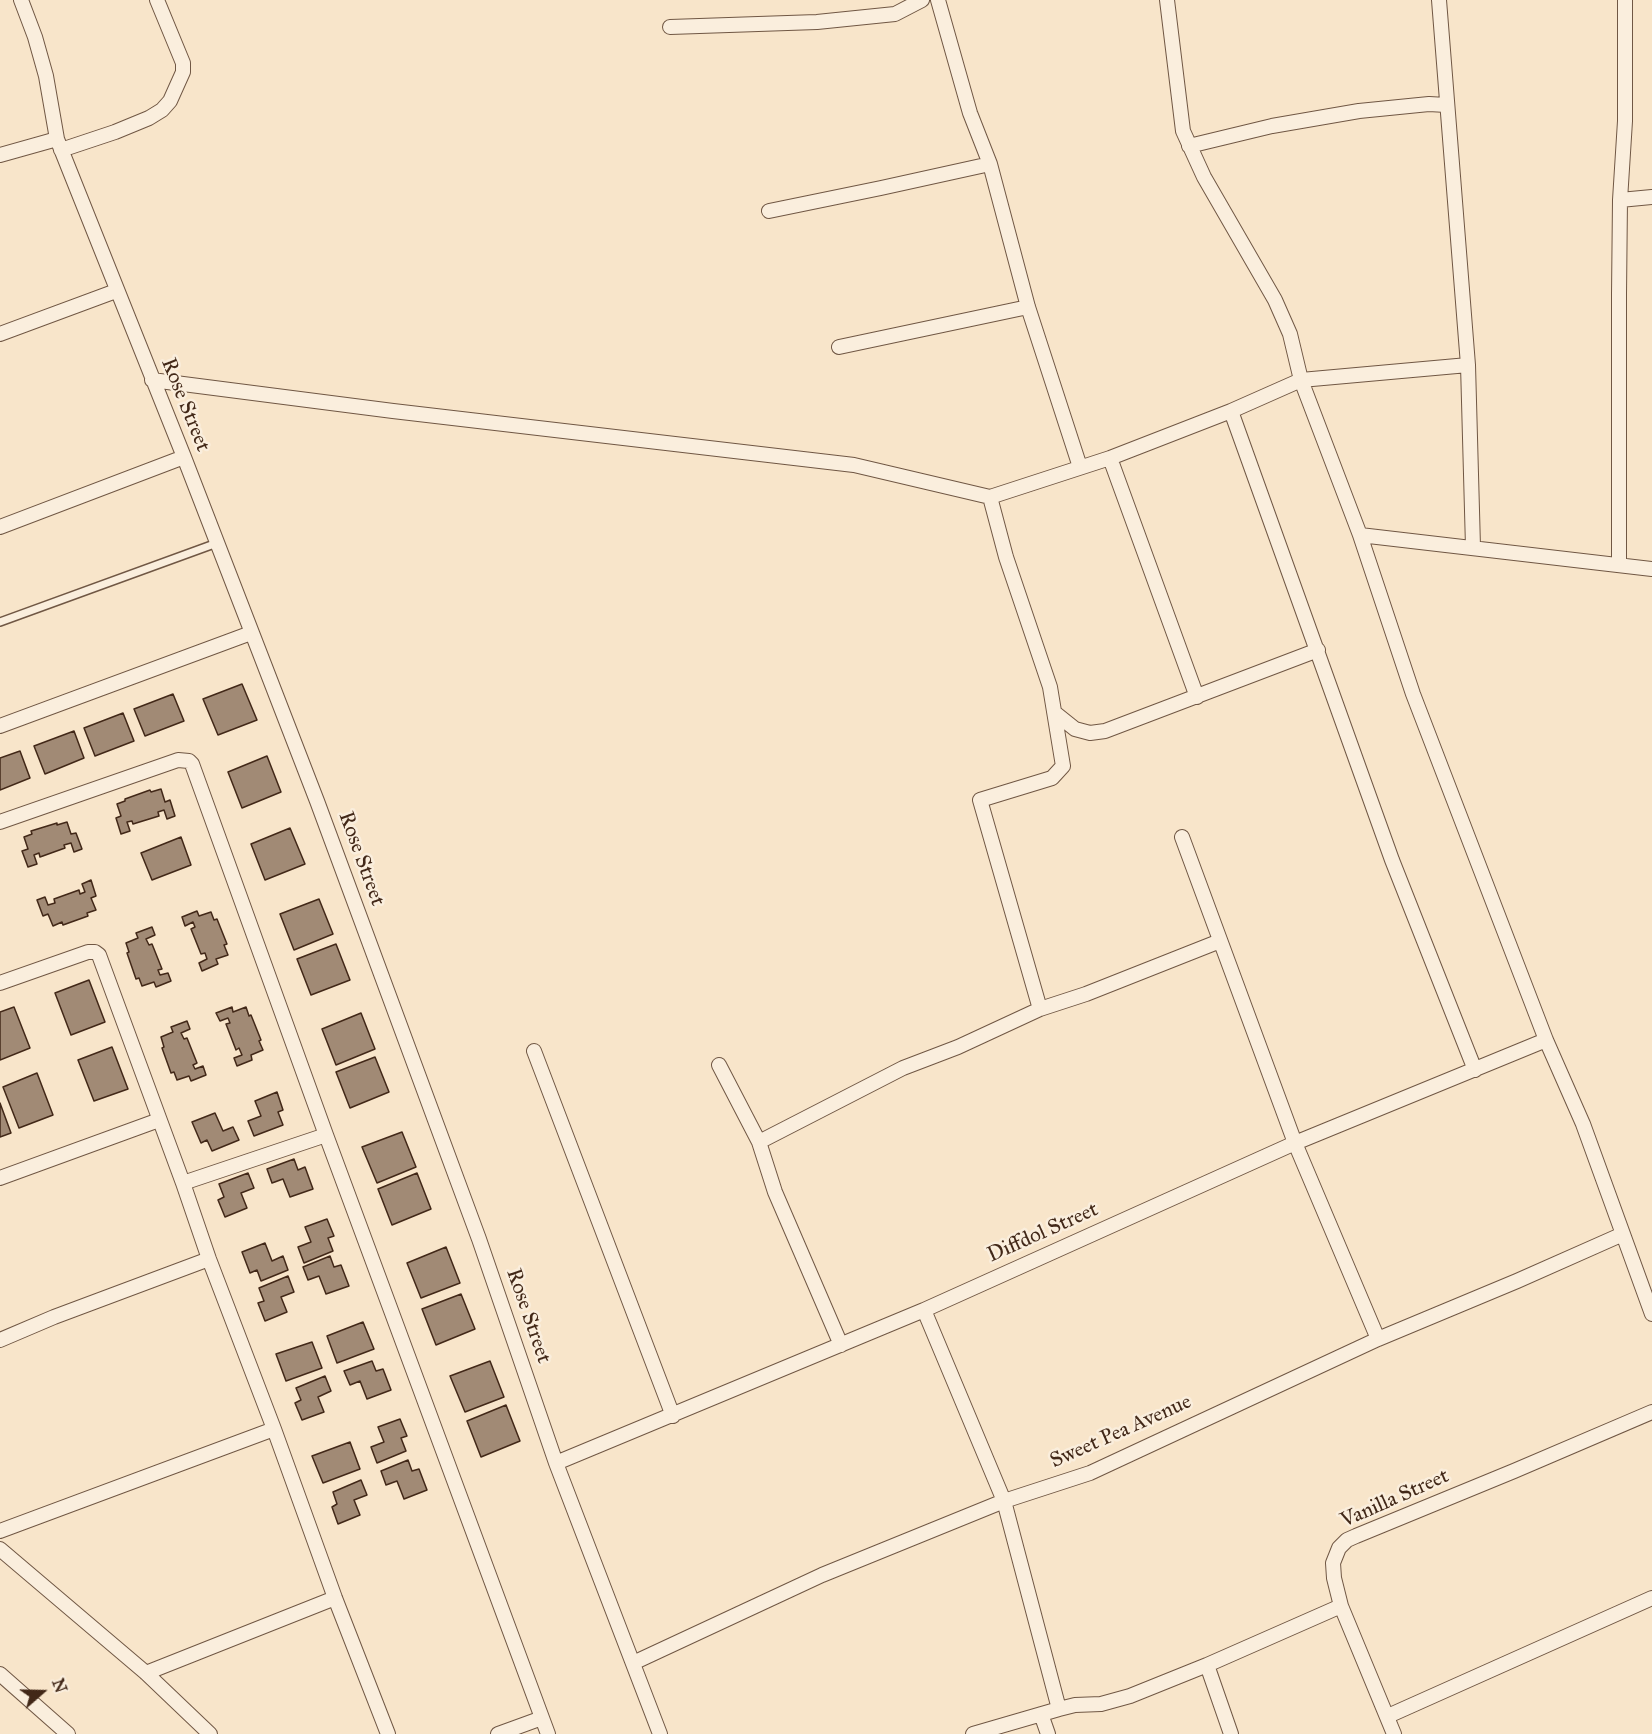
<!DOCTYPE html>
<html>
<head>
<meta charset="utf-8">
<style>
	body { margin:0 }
	#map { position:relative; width:1652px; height:1734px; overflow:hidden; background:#f8e5ca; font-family:"IM FELL Great Primer",serif }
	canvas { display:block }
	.north { position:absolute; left:12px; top:1662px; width:60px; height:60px; -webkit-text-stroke:4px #faeedd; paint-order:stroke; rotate:70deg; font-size:16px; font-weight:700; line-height:24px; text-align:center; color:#422818 }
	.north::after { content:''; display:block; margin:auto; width:21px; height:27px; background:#422818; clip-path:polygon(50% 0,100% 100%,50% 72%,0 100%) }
</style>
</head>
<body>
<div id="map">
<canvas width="1652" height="1734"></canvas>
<div class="north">N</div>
</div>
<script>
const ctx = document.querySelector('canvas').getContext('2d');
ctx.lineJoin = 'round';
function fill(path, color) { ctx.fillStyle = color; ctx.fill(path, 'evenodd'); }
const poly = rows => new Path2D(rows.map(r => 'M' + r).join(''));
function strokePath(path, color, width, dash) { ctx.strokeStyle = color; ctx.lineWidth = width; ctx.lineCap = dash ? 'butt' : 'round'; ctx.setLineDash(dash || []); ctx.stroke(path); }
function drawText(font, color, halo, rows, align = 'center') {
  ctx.font = font + ' "IM FELL Great Primer",serif'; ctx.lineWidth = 5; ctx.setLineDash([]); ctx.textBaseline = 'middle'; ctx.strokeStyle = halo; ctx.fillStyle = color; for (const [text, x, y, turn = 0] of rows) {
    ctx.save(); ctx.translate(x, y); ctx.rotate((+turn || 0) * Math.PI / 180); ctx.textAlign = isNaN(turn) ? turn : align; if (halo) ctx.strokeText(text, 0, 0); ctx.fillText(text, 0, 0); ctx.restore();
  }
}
const building = poly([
	[242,684,257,720,218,735,203,699,242,684],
	[173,694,184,721,145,736,134,709,173,694],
	[123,713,134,741,95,756,84,728,123,713],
	[74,731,84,758,45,774,34,746,74,731],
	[20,751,30,778,0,790,0,758,20,751],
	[267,756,281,792,242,808,228,772,267,756],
	[161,789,165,802,170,800,175,816,167,819,164,810,158,812,159,816,133,824,132,821,127,822,130,831,121,834,116,818,121,816,117,804,125,801,125,799,150,790,151,792,161,789],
	[67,822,71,834,76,833,82,849,74,852,71,843,64,845,65,848,40,857,39,853,34,855,37,864,28,867,22,851,28,849,24,837,32,834,31,831,57,823,57,825,67,822],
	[290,828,305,864,265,880,251,844,290,828],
	[181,837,191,865,152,880,141,853,181,837],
	[91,880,96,896,91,898,96,910,87,913,88,916,63,925,62,922,53,926,48,914,43,916,37,900,45,897,48,905,55,903,54,899,79,890,80,894,85,892,82,884,91,880],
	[319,899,333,934,294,950,280,914,319,899],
	[197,911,199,916,211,912,214,920,217,919,227,944,224,945,228,955,216,959,218,964,202,971,199,963,207,959,205,953,201,954,191,929,195,927,193,922,185,926,182,917,197,911],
	[152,927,155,935,146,939,149,945,152,944,162,969,158,970,160,975,168,973,171,981,156,987,154,982,142,986,139,978,136,979,127,953,129,952,126,943,138,938,136,933,152,927],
	[336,944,350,980,311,995,297,959,336,944],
	[89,980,105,1022,71,1035,55,993,89,980],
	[14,1007,30,1048,0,1060,0,1012,14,1007],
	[232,1007,233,1012,246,1007,249,1016,251,1015,261,1040,259,1041,263,1050,251,1055,252,1060,237,1066,234,1058,242,1055,239,1048,236,1050,226,1024,230,1023,228,1018,220,1021,216,1013,232,1007],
	[361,1013,375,1049,336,1065,322,1029,361,1013],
	[187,1021,190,1029,181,1033,184,1039,187,1038,197,1063,193,1065,195,1069,203,1066,206,1075,191,1081,189,1076,177,1080,174,1072,171,1073,162,1048,164,1047,161,1037,173,1032,171,1027,187,1021],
	[112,1047,128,1089,94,1101,78,1060,112,1047],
	[375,1057,389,1092,350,1108,336,1072,375,1057],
	[37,1073,53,1115,19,1128,3,1087,37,1073],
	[277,1092,283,1110,278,1112,283,1125,254,1136,248,1121,261,1116,255,1101,277,1092],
	[0,1103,11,1133,0,1137,0,1103],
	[215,1113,223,1131,233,1127,239,1140,212,1151,207,1140,201,1143,192,1122,215,1113],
	[402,1132,416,1167,377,1183,362,1147,402,1132],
	[294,1159,298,1170,305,1167,313,1189,290,1197,283,1179,272,1183,267,1169,294,1159],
	[248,1173,254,1188,241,1193,247,1208,225,1217,218,1200,224,1197,219,1184,248,1173],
	[417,1173,431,1209,392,1225,378,1189,417,1173],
	[327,1219,334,1236,328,1238,333,1251,304,1263,298,1247,311,1242,305,1227,327,1219],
	[265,1243,272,1261,283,1256,288,1270,261,1281,257,1270,250,1273,242,1252,265,1243],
	[446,1247,460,1283,421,1298,407,1263,446,1247],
	[330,1256,334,1267,341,1265,349,1286,326,1294,319,1276,308,1280,303,1267,330,1256],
	[288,1276,294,1292,281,1297,287,1312,265,1321,258,1303,264,1301,259,1288,288,1276],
	[461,1294,475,1329,436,1345,422,1309,461,1294],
	[363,1322,374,1349,337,1363,327,1336,363,1322],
	[312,1342,322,1368,286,1381,276,1354,312,1342],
	[372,1361,376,1371,383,1369,391,1390,367,1399,360,1381,350,1385,344,1371,372,1361],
	[490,1361,504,1397,465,1412,450,1376,490,1361],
	[325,1376,331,1391,318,1397,324,1412,302,1420,295,1403,301,1400,296,1388,325,1376],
	[506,1405,520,1441,481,1457,467,1421,506,1405],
	[400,1419,407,1436,401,1438,406,1451,377,1463,371,1447,384,1442,378,1427,400,1419],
	[350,1442,360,1469,323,1483,312,1456,350,1442],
	[408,1460,412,1471,419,1469,427,1490,404,1499,397,1481,386,1485,381,1471,408,1460],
	[361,1480,367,1495,354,1500,360,1515,338,1524,332,1507,337,1504,333,1492,361,1480]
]);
const lane = poly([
	[0,622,217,543]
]);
const street = poly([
	[21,0,35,37,46,76,57,139,184,457,317,801,479,1239,556,1463,660,1734],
	[938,0,970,113,990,164,1028,307,1080,467],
	[1167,0,1183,131,1204,177,1275,300,1290,334,1301,380,1360,535,1413,694,1546,1040,1583,1124,1652,1314],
	[1439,0,1468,365,1473,547],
	[670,27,817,22,895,14,922,0],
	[1189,146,1272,126,1359,111,1429,104,1446,105],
	[61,150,115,132,149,118,162,110,170,101,183,72,183,63,157,0],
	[0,155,57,139],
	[1620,200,1652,197],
	[769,211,881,188,990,164],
	[0,334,116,291],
	[839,347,1028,307],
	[152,380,393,411,854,465,990,497,1110,458,1231,411,1301,380,1468,365],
	[1231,411,1392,860,1475,1070],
	[1110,458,1197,697],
	[990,497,1006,557,1050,687,1063,766,1052,778,980,800,1040,1009],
	[0,527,184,457],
	[1360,535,1652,569],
	[1619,565,1619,294,1620,200,1625,121,1625,0],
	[1055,713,1075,729,1090,733,1105,731,1318,650],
	[0,726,251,633],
	[0,822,178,760,189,761,192,764,326,1135,548,1734],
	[1182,837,1295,1143,1378,1339],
	[0,983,88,952,95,952,99,955,183,1183,209,1259,274,1429,335,1598,388,1734],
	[534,1051,673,1416],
	[719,1065,759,1142,775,1192,841,1345],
	[759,1142,903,1068,958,1047,1040,1009,1086,994,1220,941],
	[0,1178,159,1120],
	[183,1183,326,1135],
	[924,1310,1004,1501,1059,1709],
	[0,1340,54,1317,209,1259],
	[556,1463,924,1310,1295,1143,1546,1040],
	[0,1531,274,1429],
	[0,1549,146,1673,210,1734],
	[633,1663,822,1575,1004,1501,1090,1473,1378,1339,1517,1281,1623,1234],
	[1207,1665,1231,1734],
	[146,1673,335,1598],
	[0,1674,68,1734],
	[1041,1714,1048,1734],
	[1388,1716,1652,1598],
	[498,1734,542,1718],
	[973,1734,1059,1709,1075,1705,1101,1704,1130,1696,1207,1665,1341,1606],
	[1394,1734,1341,1606,1334,1578,1333,1563,1339,1548,1347,1540,1356,1536,1514,1471,1652,1412]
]);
const streetNames = [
	["Rose Street",185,405,68],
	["Rose Street",361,859,70],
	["Diffdol Street",1043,1233,-24],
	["Rose Street",528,1316,71],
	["Sweet Pea Avenue",1121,1432,-24],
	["Vanilla Street",1395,1499,-24]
];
fill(building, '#a18a75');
strokePath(building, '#422818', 1.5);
strokePath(lane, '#705744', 10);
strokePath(street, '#705744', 16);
strokePath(lane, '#faeedd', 7);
strokePath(street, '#faeedd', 14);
drawText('21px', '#422818', '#faeedd', streetNames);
</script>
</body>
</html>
